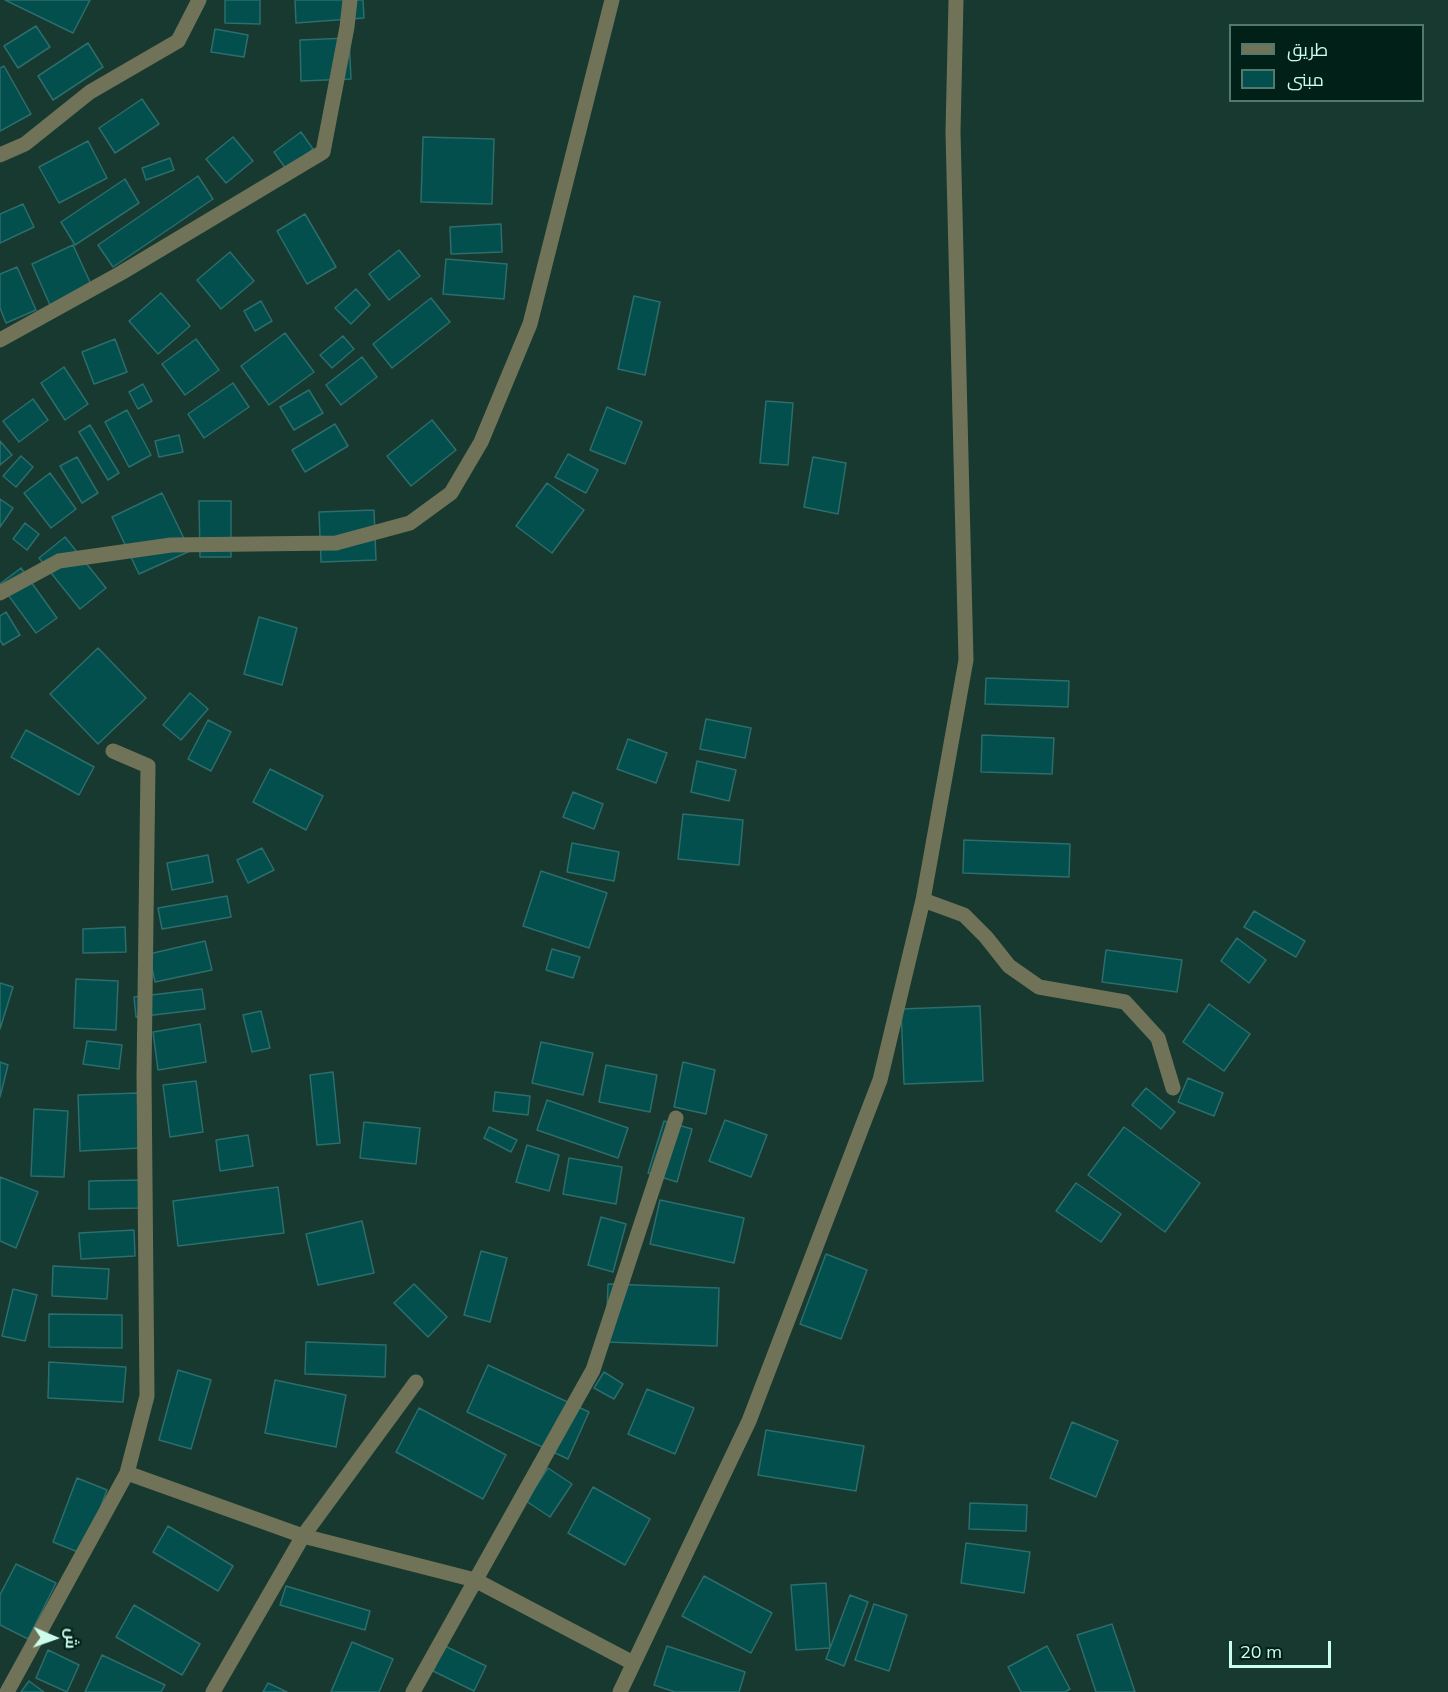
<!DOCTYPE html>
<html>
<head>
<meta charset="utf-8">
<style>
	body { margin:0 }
	#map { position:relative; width:1448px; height:1692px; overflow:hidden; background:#173930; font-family:Mulish,Cairo,sans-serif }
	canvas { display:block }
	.legend { position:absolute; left:1229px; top:24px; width:195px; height:78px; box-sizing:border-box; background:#002018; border:2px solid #52796d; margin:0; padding:8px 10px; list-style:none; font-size:18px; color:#cdfeed }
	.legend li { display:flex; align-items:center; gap:12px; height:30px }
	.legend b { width:30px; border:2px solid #52796d }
	.north { position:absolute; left:24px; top:1608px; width:60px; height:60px; -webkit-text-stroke:4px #002018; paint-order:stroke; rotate:92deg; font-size:16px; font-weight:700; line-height:24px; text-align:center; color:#cdfeed }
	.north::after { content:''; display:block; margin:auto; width:21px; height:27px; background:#cdfeed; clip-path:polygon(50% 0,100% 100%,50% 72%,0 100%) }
	.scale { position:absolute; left:1229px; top:1641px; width:102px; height:27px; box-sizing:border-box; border:3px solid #cdfeed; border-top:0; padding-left:8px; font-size:18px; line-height:21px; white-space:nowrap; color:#cdfeed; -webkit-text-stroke:4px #002018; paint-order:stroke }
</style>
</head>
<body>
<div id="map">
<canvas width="1448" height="1692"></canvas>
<ul class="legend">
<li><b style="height:8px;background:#707358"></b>طريق</li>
<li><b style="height:16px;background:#034f4e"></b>مبنى</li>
</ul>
<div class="north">ش</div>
<div class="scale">20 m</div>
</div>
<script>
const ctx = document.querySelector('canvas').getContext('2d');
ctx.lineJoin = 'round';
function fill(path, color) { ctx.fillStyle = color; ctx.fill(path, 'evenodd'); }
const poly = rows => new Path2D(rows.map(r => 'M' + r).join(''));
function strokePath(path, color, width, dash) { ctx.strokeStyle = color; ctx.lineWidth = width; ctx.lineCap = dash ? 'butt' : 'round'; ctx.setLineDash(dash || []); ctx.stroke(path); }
const building = poly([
	[5,0,90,0,73,33,5,0],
	[225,0,260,0,260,24,225,23,225,0],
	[295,0,363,0,364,18,296,23,295,0],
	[36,26,50,47,18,68,4,46,36,26],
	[215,29,248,35,244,57,211,52,215,29],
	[349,38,351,79,301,81,300,40,349,38],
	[88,43,103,67,53,100,38,76,88,43],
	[4,66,31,114,0,131,0,68,4,66],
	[142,99,159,124,115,153,99,128,142,99],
	[301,132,313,149,286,169,274,152,301,132],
	[233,137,253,161,226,183,206,159,233,137],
	[423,137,494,139,492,204,421,202,423,137],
	[88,141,107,178,59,203,39,167,88,141],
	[170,158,174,170,146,180,142,168,170,158],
	[198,176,213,199,113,267,98,245,198,176],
	[125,179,139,203,75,245,61,222,125,179],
	[23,204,34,227,0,243,0,214,23,204],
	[305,214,336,267,307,284,277,231,305,214],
	[501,224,502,252,451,254,450,227,501,224],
	[73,245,95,293,53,312,32,264,73,245],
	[399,250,420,276,389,300,369,274,399,250],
	[230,252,254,281,221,309,197,280,230,252],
	[446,259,507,264,504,299,443,294,446,259],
	[17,267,36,310,6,323,0,308,0,274,17,267],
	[356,289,370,305,351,324,335,308,356,289],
	[161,293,190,326,158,354,129,321,161,293],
	[634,296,660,302,645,375,618,369,634,296],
	[431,298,450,322,392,368,373,344,431,298],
	[261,301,272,321,255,331,244,311,261,301],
	[285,333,314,372,269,405,241,366,285,333],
	[343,336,354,349,332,368,320,355,343,336],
	[115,339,127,372,94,384,82,352,115,339],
	[196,339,219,370,185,395,162,364,196,339],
	[362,357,377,377,341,405,326,385,362,357],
	[64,367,88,404,65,420,41,383,64,367],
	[233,383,249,407,204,438,188,414,233,383],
	[143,384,152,401,138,409,129,392,143,384],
	[309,390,323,413,294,430,280,407,309,390],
	[33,399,48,420,19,442,3,421,33,399],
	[766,401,793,403,788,465,760,463,766,401],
	[607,407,642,422,625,464,590,450,607,407],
	[127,410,151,455,129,467,105,422,127,410],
	[432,420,456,450,411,486,387,456,432,420],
	[335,424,348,446,305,472,292,450,335,424],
	[90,425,119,473,108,480,79,432,90,425],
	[179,435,183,452,159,457,155,441,179,435],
	[0,441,12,455,0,465,0,441],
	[568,454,598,470,586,493,555,477,568,454],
	[21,456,33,467,16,487,3,476,21,456],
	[77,457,98,493,82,503,60,466,77,457],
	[813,457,846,463,838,514,804,507,813,457],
	[50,473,76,509,51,528,24,493,50,473],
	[547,483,584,510,552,553,516,526,547,483],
	[162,493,190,551,139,574,112,517,162,493],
	[0,499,13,508,0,527,0,499],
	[199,501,231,501,231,557,200,557,199,501],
	[374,510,376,560,321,562,319,512,374,510],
	[25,523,39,534,27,550,13,539,25,523],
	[65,537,106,588,80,609,39,558,65,537],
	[21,568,57,618,36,633,0,584,21,568],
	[6,612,20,635,3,645,0,640,0,616,6,612],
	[259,617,297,628,282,685,244,674,259,617],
	[98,648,146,698,98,744,50,694,98,648],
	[986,678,1069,681,1068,707,985,704,986,678],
	[190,693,208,709,181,740,163,725,190,693],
	[706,719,751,728,745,758,700,749,706,719],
	[208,720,231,732,211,771,188,759,208,720],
	[26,730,94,767,79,795,11,757,26,730],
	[982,735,1054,738,1052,774,981,772,982,735],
	[628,739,667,753,656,783,617,769,628,739],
	[697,761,736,770,729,801,691,792,697,761],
	[270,769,323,796,306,830,253,802,270,769],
	[573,792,603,804,594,829,563,817,573,792],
	[683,814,743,820,739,865,678,859,683,814],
	[964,840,1070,844,1069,877,963,873,964,840],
	[572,843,619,852,614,881,567,872,572,843],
	[262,848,274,870,248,883,237,860,262,848],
	[208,855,213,882,172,890,167,863,208,855],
	[541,871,607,893,589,948,523,926,541,871],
	[227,896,231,917,162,929,158,908,227,896],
	[1254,911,1305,941,1296,957,1244,927,1254,911],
	[125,927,126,952,83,953,83,929,125,927],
	[1237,938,1266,960,1249,983,1221,961,1237,938],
	[205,941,212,970,155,982,149,954,205,941],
	[552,949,580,957,573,978,546,970,552,949],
	[1106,950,1182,960,1177,992,1102,982,1106,950],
	[76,979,118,981,116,1030,74,1028,76,979],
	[0,983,13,987,0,1029,0,983],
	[202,989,205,1009,136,1017,134,997,202,989],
	[1209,1004,1250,1034,1224,1071,1183,1042,1209,1004],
	[980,1006,983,1081,904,1084,901,1009,980,1006],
	[261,1011,270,1048,252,1052,243,1015,261,1011],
	[200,1024,206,1062,158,1070,153,1032,200,1024],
	[87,1041,122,1045,119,1069,83,1064,87,1041],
	[541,1042,593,1053,583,1095,532,1083,541,1042],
	[0,1062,8,1065,0,1097,0,1062],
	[683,1062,715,1070,706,1114,674,1107,683,1062],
	[606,1065,657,1075,650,1112,599,1102,606,1065],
	[333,1072,340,1143,317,1145,310,1075,333,1072],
	[1188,1078,1223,1093,1214,1116,1178,1102,1188,1078],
	[196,1081,203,1132,170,1137,163,1085,196,1081],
	[1146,1088,1175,1112,1161,1129,1132,1105,1146,1088],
	[495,1092,530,1096,528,1115,493,1111,495,1092],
	[139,1093,141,1148,80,1151,78,1095,139,1093],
	[547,1100,628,1128,618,1158,537,1130,547,1100],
	[34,1109,68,1111,64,1177,31,1176,34,1109],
	[725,1120,767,1135,751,1177,709,1161,725,1120],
	[664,1121,692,1129,677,1182,648,1173,664,1121],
	[364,1122,420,1128,416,1164,360,1158,364,1122],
	[489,1127,517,1140,511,1152,484,1138,489,1127],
	[1124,1127,1200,1183,1165,1232,1088,1175,1124,1127],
	[248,1135,253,1166,220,1171,216,1140,248,1135],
	[527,1145,559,1155,549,1191,516,1182,527,1145],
	[569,1158,622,1167,616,1204,563,1194,569,1158],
	[0,1177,38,1192,16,1248,0,1241,0,1177],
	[141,1180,141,1208,89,1209,89,1181,141,1180],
	[1076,1183,1121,1214,1101,1242,1056,1211,1076,1183],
	[278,1187,284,1233,178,1246,173,1201,278,1187],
	[660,1200,744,1218,734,1263,650,1244,660,1200],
	[601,1217,626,1224,613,1272,588,1265,601,1217],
	[362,1221,374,1273,318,1285,306,1234,362,1221],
	[134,1230,135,1256,81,1259,79,1233,134,1230],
	[481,1251,507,1258,490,1322,464,1315,481,1251],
	[826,1254,867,1270,841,1339,800,1324,826,1254],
	[53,1266,109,1269,107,1299,52,1296,53,1266],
	[414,1284,447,1317,428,1337,394,1303,414,1284],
	[608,1284,719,1288,717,1346,606,1342,608,1284],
	[13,1289,37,1295,25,1341,2,1336,13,1289],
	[49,1314,122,1315,122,1348,49,1347,49,1314],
	[306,1342,386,1345,385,1377,305,1374,306,1342],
	[49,1362,126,1367,123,1402,48,1398,49,1362],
	[488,1365,589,1412,568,1459,467,1412,488,1365],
	[178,1370,211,1380,191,1449,159,1440,178,1370],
	[604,1372,623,1384,614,1399,594,1388,604,1372],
	[275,1380,346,1395,336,1447,265,1433,275,1380],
	[647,1389,694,1408,675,1454,628,1434,647,1389],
	[419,1408,506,1455,483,1499,396,1452,419,1408],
	[1072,1422,1118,1441,1096,1497,1050,1478,1072,1422],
	[766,1430,864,1446,856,1491,758,1475,766,1430],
	[548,1468,572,1484,550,1517,526,1501,548,1468],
	[77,1478,107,1490,83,1554,53,1542,77,1478],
	[593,1487,650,1519,625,1565,568,1533,593,1487],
	[970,1503,1027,1505,1026,1531,969,1529,970,1503],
	[168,1526,233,1566,218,1591,153,1552,168,1526],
	[966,1543,1030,1552,1024,1593,961,1583,966,1543],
	[16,1564,56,1583,28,1639,0,1625,0,1595,16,1564],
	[704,1576,772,1613,751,1653,682,1616,704,1576],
	[826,1583,830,1648,796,1650,791,1585,826,1583],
	[286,1586,370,1611,365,1630,280,1605,286,1586],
	[850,1595,868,1602,844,1666,826,1659,850,1595],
	[874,1604,907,1615,889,1671,855,1660,874,1604],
	[134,1605,200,1644,182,1675,116,1637,134,1605],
	[1112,1624,1135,1692,1096,1692,1077,1635,1112,1624],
	[352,1642,393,1659,379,1692,331,1692,352,1642],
	[445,1646,486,1666,474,1691,433,1671,445,1646],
	[667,1646,745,1672,739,1692,675,1692,654,1685,667,1646],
	[1047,1646,1070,1689,1065,1692,1021,1692,1008,1667,1047,1646],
	[48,1650,79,1665,67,1692,36,1678,48,1650],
	[102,1655,165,1685,161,1692,85,1692,102,1655],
	[29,1681,44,1692,21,1692,29,1681],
	[268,1683,287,1692,263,1692,268,1683]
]);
const minor = poly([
	[0,155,25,144,90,92,178,41,199,0],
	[0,340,121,273,323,152,347,27,350,0],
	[0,593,59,561,171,545,336,543,410,523,451,493,481,442,530,324,612,0],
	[113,751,148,766,144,1075,147,1396,127,1473],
	[923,900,964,915,986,937,1009,966,1039,987,1125,1002,1158,1038,1173,1088],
	[7,1692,127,1473,303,1536,475,1580,633,1663],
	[213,1692,303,1536,416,1382],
	[413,1692,593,1370,676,1118],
	[620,1692,749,1421,880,1080,923,900,966,660,953,132,956,0]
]);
fill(building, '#034f4e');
strokePath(building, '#2d6d6b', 1.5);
strokePath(minor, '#707358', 15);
</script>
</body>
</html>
